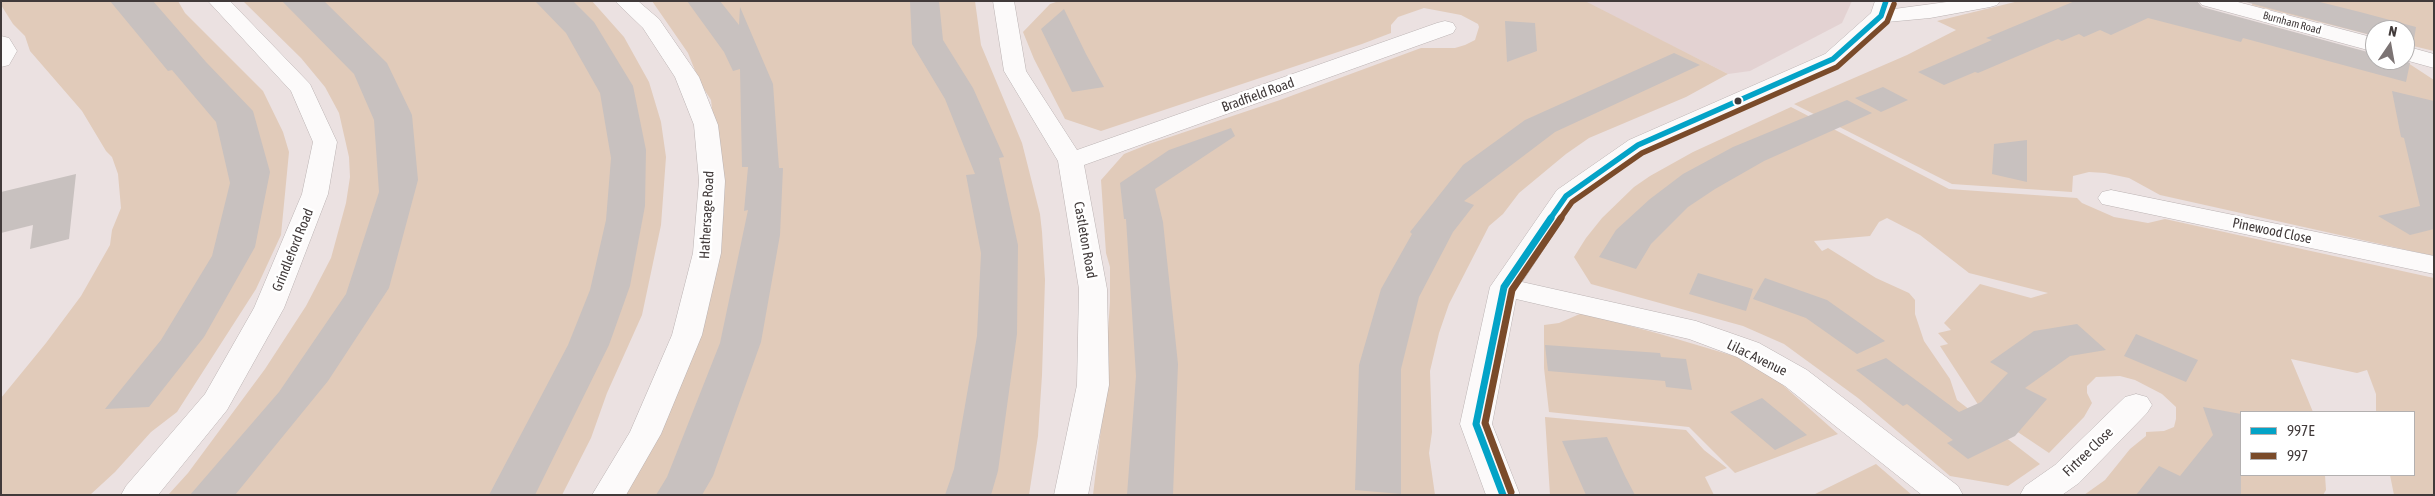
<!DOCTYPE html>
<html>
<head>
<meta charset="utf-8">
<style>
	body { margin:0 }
	#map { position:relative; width:2435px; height:496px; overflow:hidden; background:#ebe1e1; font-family:"Asap Condensed",sans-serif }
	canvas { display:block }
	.frame { position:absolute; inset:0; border:2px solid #413a3a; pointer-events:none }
	.legend { position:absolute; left:2240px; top:411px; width:175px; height:65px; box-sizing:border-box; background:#fff; border:1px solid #b3b0b0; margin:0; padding:6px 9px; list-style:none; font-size:15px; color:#413a3a }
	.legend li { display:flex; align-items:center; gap:10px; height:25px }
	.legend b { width:25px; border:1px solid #b3b0b0 }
	.north { position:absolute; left:2365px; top:20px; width:50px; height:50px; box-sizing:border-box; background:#fff; border:1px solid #b3b0b0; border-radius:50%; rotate:12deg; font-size:14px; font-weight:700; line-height:20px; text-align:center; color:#413a3a }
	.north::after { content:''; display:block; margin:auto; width:18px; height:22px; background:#7c7474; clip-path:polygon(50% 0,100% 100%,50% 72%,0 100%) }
</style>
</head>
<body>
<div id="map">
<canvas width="2435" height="496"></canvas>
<div class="frame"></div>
<ul class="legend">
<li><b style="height:6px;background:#03a3c7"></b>997E</li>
<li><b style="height:6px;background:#7a4b2a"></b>997</li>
</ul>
<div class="north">N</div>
</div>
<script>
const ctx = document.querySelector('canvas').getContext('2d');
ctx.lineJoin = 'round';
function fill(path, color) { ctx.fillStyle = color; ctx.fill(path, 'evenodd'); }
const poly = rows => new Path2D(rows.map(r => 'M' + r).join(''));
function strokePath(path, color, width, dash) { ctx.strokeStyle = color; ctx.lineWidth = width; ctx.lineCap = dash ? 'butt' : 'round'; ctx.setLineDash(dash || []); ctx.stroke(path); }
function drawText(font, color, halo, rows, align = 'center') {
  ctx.font = font + ' "Asap Condensed",sans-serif'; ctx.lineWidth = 5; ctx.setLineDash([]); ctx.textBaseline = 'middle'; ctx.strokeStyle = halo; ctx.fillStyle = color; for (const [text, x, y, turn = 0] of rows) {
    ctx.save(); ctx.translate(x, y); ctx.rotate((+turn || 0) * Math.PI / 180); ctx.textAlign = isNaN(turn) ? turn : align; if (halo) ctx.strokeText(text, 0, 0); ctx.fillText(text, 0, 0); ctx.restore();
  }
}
const built = poly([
	[1583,1,1852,1,1842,23,1750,71,1728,74]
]);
const green = poly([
	[1,1,178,1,185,13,263,91,283,132,289,152,281,235,256,289,177,412,151,432,115,472,90,495,1,495,1,398,46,343,81,296,110,245,112,230,121,208,118,174,112,157,106,151,82,111,30,51,25,36,13,24,1,5],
	[243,1,592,1,624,37,649,82,661,122,666,157,661,225,642,315,607,393,591,438,562,495,168,495,188,473,265,369,306,306,331,258,346,203,350,177,349,157,339,113,325,87,301,58],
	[652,1,975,1,981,45,1022,143,1040,214,1042,232,1045,280,1042,375,1038,436,1029,495,624,495,720,234,724,212,711,100,700,83,688,53],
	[1059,1,1585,1,1728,74,1686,97,1589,138,1566,154,1519,193,1503,214,1489,226,1449,304,1439,333,1430,371,1432,432,1429,453,1435,495,1093,495,1102,420,1110,302,1110,267,1106,253,1101,180,1124,154,1149,144,1280,100,1421,48,1455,48,1465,45,1475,40,1479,27,1478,24,1461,15,1424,8,1398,17,1391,25,1391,33,1362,44,1101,131,1065,119,1034,59,1023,32,1050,4],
	[2019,1,2163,1,2375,60,2408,63,2434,80,2434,256,2160,195,2129,178,2105,173,2089,172,2073,176,2072,192,1952,184,1794,104,1907,55,1956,30,1937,21],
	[2253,1,2434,1,2434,51,2405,44,2405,30,2375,30,2375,36,2252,5],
	[1791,107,1949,189,2077,198,2082,203,2114,217,2148,223,2165,219,2434,278,2434,495,2394,495,2390,475,2414,475,2414,412,2376,412,2376,394,2367,370,2357,373,2291,359,2313,412,2241,412,2241,475,2325,475,2326,490,2323,495,2084,495,2105,480,2130,449,2146,436,2146,432,2164,431,2174,427,2176,419,2176,407,2162,394,2135,380,2120,376,2096,377,2087,386,2087,393,2092,403,2084,417,2049,453,1979,406,1940,346,1948,344,1938,333,1951,330,1944,323,1980,284,2031,298,2048,293,1969,273,1920,235,1887,218,1879,222,1870,236,1814,241,1822,251,1828,248,1876,278,1909,293,1915,300,1915,314,1924,341,1950,379,1957,400,2040,464,2008,486,1950,476,1858,398,1784,344,1743,326,1591,284,1574,257,1586,238,1602,218,1634,187,1650,176,1693,152],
	[1582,313,1660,334,1734,356,1753,364,1776,379,1838,434,1735,473,1689,427,1549,412,1544,368,1544,325,1559,323],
	[1545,417,1686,430,1704,450,1727,468,1705,477,1714,495,1550,495],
	[1876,464,1912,495,1813,495]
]);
const building = poly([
	[110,1,153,1,206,62,253,111,270,172,255,247,204,337,149,407,105,409,161,340,212,256,230,183,216,122,172,70,168,71],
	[282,1,324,1,387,63,412,115,418,180,389,288,328,381,235,495,190,495,279,392,346,294,379,192,374,120,354,74],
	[535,1,573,1,594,22,633,86,646,150,645,206,630,286,609,345,535,495,489,495,568,345,590,290,606,220,611,158,600,93,566,33],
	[687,1,720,1,739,25,740,7,773,84,779,168,783,168,780,235,761,342,713,476,702,495,656,495,667,477,720,343,748,210,744,211,748,167,742,167,740,69,733,71,724,52],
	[910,1,939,1,943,40,973,88,1004,157,999,158,1018,245,1017,334,998,471,991,495,945,495,954,469,977,336,981,253,966,175,975,174,945,99,912,44],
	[2075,1,2197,1,2202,7,2375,54,2375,60,2403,60,2410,63,2406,82,2243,38,2241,42,2148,18,2111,35,2100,30,2084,37,2079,34,2062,41,2058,39,1978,73,1975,72,1944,85,1918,72,1992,40,1986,38],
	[2242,1,2316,1,2360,12,2416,27,2413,46,2405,44,2405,30,2375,30,2375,36],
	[1064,9,1086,54,1104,87,1072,92,1041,29],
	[1505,21,1535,23,1537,51,1507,62],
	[1674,53,1700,65,1555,132,1464,201,1474,205,1453,232,1419,297,1401,369,1401,494,1355,490,1359,365,1381,289,1412,234,1410,232,1463,165,1525,120],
	[1883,87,1908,100,1881,112,1855,98],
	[2392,91,2434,101,2434,229,2410,235,2378,216,2420,206,2404,138,2401,137],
	[1847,100,1872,113,1764,161,1715,189,1688,207,1651,244,1636,269,1599,257,1616,230,1650,199,1683,174,1733,147],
	[1231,128,1235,136,1155,189,1163,222,1178,364,1173,495,1127,495,1136,376,1126,219,1124,219,1120,183,1169,150],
	[2027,140,2027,182,1992,174,1994,144],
	[76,174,69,239,30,249,33,225,1,233,1,192],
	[1698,273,1753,289,1746,311,1689,294],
	[1765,278,1827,300,1885,341,1857,354,1806,318,1753,299],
	[2077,324,2106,350,2070,356,2025,388,2047,399,2015,436,1968,459,1947,443,1953,440,1907,404,1903,406,1856,370,1886,358,1959,412,1981,402,2008,373,1990,362,2034,331],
	[2136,334,2198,360,2186,382,2124,356],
	[1545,345,1660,353,1661,357,1686,359,1692,390,1666,387,1665,381,1548,371],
	[1762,398,1784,416,1807,435,1775,450,1730,412],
	[2203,407,2241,414,2241,495,2136,495,2159,466,2180,476,2213,435],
	[1607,437,1625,476,1635,495,1586,495,1562,441]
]);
const minor = poly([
	[208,1,230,1,310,84,337,142,328,194,284,308,227,410,158,495,121,495,126,486,205,394,254,308,302,194,313,142,291,91,208,1],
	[615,1,638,1,659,19,699,77,718,125,725,181,721,253,702,335,661,434,626,495,592,495,630,432,672,335,693,253,699,181,694,125,675,77,643,28,615,1],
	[993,1,1014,1,1026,71,1077,150,1437,23,1445,21,1453,23,1456,28,1453,33,1084,165,1107,289,1109,385,1088,495,1054,495,1077,385,1079,289,1058,161,1004,71,993,1],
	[1875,1,1896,1,1894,9,1954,1,2000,1,1997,5,1990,7,1930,18,1887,22,1841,64,1647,150,1575,201,1522,282,1696,321,1759,343,1807,370,1958,486,1963,495,1922,495,1785,386,1737,357,1689,339,1516,299,1492,424,1520,495,1486,495,1460,424,1490,287,1557,190,1629,140,1825,54,1871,13,1875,1],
	[2199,1,2234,1,2375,38,2375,52,2202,5,2199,1],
	[1,36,9,38,17,51,9,65,1,67,1,36],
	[2405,46,2434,54,2434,68,2405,60,2405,46],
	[2111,190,2434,256,2434,274,2102,204,2098,198,2102,192,2111,190],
	[2136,394,2147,397,2152,405,2147,413,2079,483,2062,495,2020,495,2025,486,2055,465,2125,397,2136,394]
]);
const bus1Far1 = poly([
	[1550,219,1566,196,1638,145,1833,59,1881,16,1886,1]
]);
const bus1 = poly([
	[1503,495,1476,424,1504,287,1551,218]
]);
const bus2Far1 = poly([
	[1560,219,1572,202,1642,153,1837,67,1887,22,1894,4]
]);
const bus2 = poly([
	[1511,492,1485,423,1512,290,1561,218]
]);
const markers = [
	[1738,101,4.5,"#413a3a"]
];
const farStreetnames = [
	["Burnham Road",2292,23,15]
];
const streetNames = [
	["Bradfield Road",1258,95,-20],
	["Hathersage Road",707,215,-87],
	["Pinewood Close",2272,231,12],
	["Castleton Road",1085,240,80],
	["Grindleford Road",293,250,-68],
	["Lilac Avenue",1757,358,26],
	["Firtree Close",2088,452,-44]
];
fill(built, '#e3d2d2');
fill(green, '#e1cbba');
fill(building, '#c8c1bf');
strokePath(minor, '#bbb3b3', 1);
fill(minor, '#fcfafa');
strokePath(bus1Far1, '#03a3c7', 5.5);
strokePath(bus1, '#03a3c7', 7);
strokePath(bus2Far1, '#7a4b2a', 5.5);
strokePath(bus2, '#7a4b2a', 7);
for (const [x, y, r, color] of markers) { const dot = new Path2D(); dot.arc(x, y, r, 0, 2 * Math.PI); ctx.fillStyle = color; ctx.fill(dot); strokePath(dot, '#fff', 2); }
drawText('11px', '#413a3a', '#fff', farStreetnames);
drawText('14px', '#413a3a', '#fff', streetNames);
</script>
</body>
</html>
